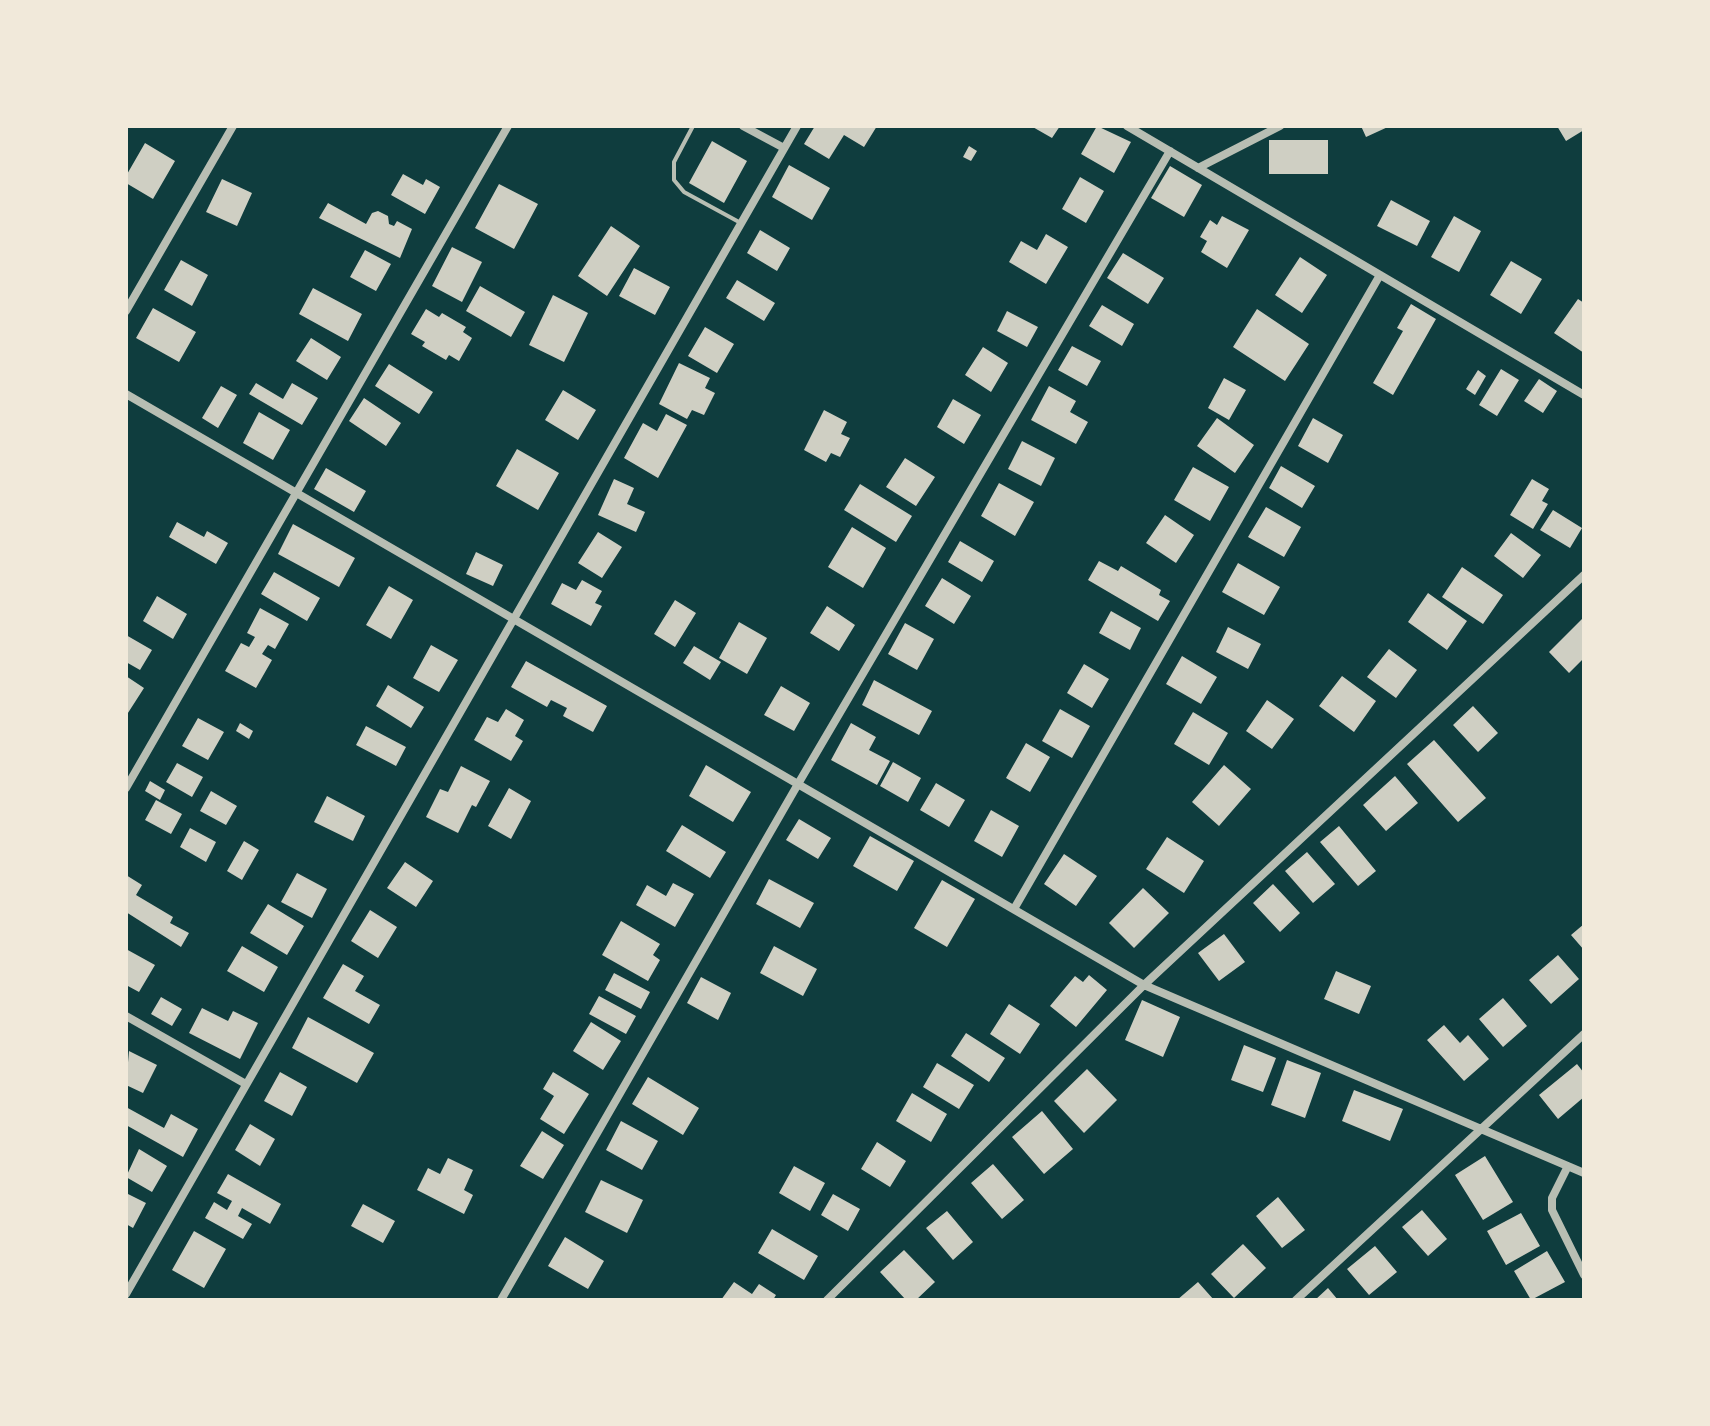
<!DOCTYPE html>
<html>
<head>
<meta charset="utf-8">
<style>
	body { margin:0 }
	#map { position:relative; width:1710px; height:1426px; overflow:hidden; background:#0f3d3e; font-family:"Noto Serif",serif }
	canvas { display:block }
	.frame { position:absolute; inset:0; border:128px solid #f1e9da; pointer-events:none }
</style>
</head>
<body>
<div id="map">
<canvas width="1710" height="1426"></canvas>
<div class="frame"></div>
</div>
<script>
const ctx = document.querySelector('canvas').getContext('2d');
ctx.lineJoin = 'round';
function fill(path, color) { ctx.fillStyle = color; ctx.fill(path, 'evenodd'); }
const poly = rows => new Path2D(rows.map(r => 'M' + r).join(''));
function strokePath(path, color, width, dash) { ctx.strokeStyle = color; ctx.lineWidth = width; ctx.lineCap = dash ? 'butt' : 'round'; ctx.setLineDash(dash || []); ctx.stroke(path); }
const building = poly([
	[815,126,877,126,864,147,844,135,829,159,804,144],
	[1031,126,1060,126,1052,138],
	[1097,126,1131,142,1114,173,1081,154],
	[1361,126,1390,126,1366,137],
	[1557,126,1584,126,1584,130,1566,141],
	[1269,140,1328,140,1328,174,1269,174],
	[712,141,747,161,724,203,689,183],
	[145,143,175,161,153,199,126,183,126,176],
	[969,146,977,151,971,161,963,157],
	[789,165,830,188,812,220,772,197],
	[1170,166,1202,185,1184,217,1151,198],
	[403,174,423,185,426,179,440,187,425,214,391,195],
	[1080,177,1104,191,1086,223,1062,209],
	[222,179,252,193,237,226,206,212],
	[499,184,538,204,514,249,475,228],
	[1391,200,1430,221,1417,246,1377,226],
	[328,203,366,224,372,213,378,211,388,216,389,224,394,226,397,221,412,229,400,258,319,218],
	[1222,216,1249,230,1227,268,1201,252,1207,241,1200,237,1210,220,1217,225],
	[1454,216,1481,231,1459,272,1431,257],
	[611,226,640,246,607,296,578,276],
	[760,230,790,248,777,271,747,253],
	[1046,234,1068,247,1046,284,1009,262,1021,241,1037,250],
	[452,247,482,262,462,302,432,286],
	[365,250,391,264,376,291,350,277],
	[1123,253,1164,278,1148,304,1107,278],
	[1300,257,1327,275,1302,313,1275,295],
	[181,260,208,275,192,306,164,290],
	[1511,261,1542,279,1521,314,1490,295],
	[634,268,670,287,655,315,619,296],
	[737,280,775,303,764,321,726,298],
	[480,286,525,312,511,337,466,311],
	[313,288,362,314,348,341,299,314],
	[553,295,588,313,564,362,529,345],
	[1578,299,1584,303,1584,353,1554,333],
	[1411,304,1436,319,1393,395,1373,383,1403,331,1397,328],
	[1102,305,1134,324,1122,346,1089,326],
	[153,308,196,332,179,362,136,338],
	[426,309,439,317,442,313,466,327,463,332,472,338,459,361,449,355,446,360,422,346,425,342,411,334],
	[1257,309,1309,344,1285,381,1233,347],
	[1007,311,1038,327,1027,347,997,331],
	[705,327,734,344,717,373,688,356],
	[311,338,341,357,327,380,296,361],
	[1072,346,1101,361,1087,386,1058,370],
	[983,347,1008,363,991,392,965,375],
	[679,363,710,378,705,388,715,393,704,415,692,410,687,419,659,404],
	[389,364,433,392,419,414,375,386],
	[1501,369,1519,380,1497,416,1479,405],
	[1478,370,1486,376,1475,395,1466,389],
	[1224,378,1246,390,1229,420,1208,408],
	[1539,379,1557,391,1543,413,1524,401],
	[256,383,283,399,292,383,318,398,302,425,249,394],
	[221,386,237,395,218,428,202,418],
	[1049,386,1076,401,1070,412,1088,422,1076,444,1031,420],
	[563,390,596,410,578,440,545,420],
	[364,398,401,423,386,446,349,421],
	[953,399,981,415,964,444,937,427],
	[824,410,847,422,841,434,850,438,840,457,831,453,826,462,804,450],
	[259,412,290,430,273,460,243,443],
	[666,414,687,425,658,478,624,458,643,423,657,431],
	[1217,418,1254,445,1235,473,1197,446],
	[1313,418,1343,435,1328,463,1298,446],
	[1022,441,1055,458,1041,486,1008,469],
	[517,449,559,473,538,510,496,486],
	[905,458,935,477,916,506,886,487],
	[1281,466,1315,486,1302,508,1269,488],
	[1193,467,1229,487,1210,521,1174,500],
	[326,468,366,491,354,512,314,489],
	[614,479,634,488,627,504,645,512,636,532,598,515],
	[1532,479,1549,489,1542,501,1548,504,1533,529,1510,515],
	[999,483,1034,502,1015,536,981,516],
	[860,484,912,516,896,542,844,510],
	[1266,507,1301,527,1284,557,1248,537],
	[1553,510,1582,528,1570,548,1540,530],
	[1165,515,1194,535,1176,563,1146,543],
	[177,522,204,537,207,531,228,543,216,564,169,537],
	[293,524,355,558,339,587,278,554],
	[852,527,886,548,863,588,828,567],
	[598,532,622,547,602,578,578,563],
	[1511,533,1541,555,1523,578,1494,556],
	[960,541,994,561,982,582,948,562],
	[476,552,503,565,493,586,466,574],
	[1099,561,1118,571,1121,566,1161,590,1159,595,1170,601,1158,621,1088,580],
	[1238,563,1280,587,1264,615,1222,592],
	[1462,567,1503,595,1483,624,1442,597],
	[274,572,320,598,307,621,261,594],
	[942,578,971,596,954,624,925,606],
	[582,580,602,591,595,603,602,606,591,626,551,604,562,583,576,590],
	[389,586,413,600,391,639,366,625],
	[1428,593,1467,621,1447,650,1408,622],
	[157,596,187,614,173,639,143,621],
	[675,600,696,613,675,647,654,634],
	[827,606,855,625,839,651,810,633],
	[260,608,289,624,275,649,268,645,262,654,272,660,256,688,225,671,241,643,249,647,255,637,247,633],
	[1111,611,1141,628,1130,650,1099,633],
	[1584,617,1584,658,1569,673,1549,652],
	[739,622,767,638,747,674,719,658],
	[905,623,934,639,917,670,888,654],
	[1228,627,1261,644,1248,669,1216,652],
	[126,635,152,650,140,670,126,662],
	[431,645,458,660,439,692,413,678],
	[694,646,721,662,710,680,683,663],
	[1389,649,1417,670,1396,698,1367,677],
	[1182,656,1217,677,1201,704,1166,684],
	[526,661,607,706,593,732,563,716,567,708,551,700,547,707,511,687],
	[1084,664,1109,679,1092,708,1067,693],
	[126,676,144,688,126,716],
	[1342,676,1376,701,1354,732,1319,706],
	[874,680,932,711,919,735,862,705],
	[388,685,424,707,411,728,376,706],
	[781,686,810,703,794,731,764,715],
	[1267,700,1294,719,1272,749,1246,731],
	[1473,706,1498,733,1478,752,1453,725],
	[506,709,524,720,515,736,523,741,511,761,474,740,487,717,498,722],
	[1060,709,1090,726,1072,758,1042,741],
	[1193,712,1228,733,1209,765,1174,744],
	[198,718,224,732,208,760,182,746],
	[240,723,253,731,249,739,236,731],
	[851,723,876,737,869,750,890,761,877,785,831,760],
	[366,726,406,747,396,766,356,745],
	[1434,740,1486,798,1458,822,1407,764],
	[1026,743,1050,757,1030,792,1006,778],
	[893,762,921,778,908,802,880,786],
	[177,763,203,777,192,797,166,782],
	[706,765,751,792,733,822,689,796],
	[1224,765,1251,789,1219,826,1192,802],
	[461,766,490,781,476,807,472,805,458,833,426,817,440,789,448,792],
	[1395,776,1418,803,1386,831,1363,805],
	[150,781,165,790,160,800,145,791],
	[936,783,965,800,949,827,920,810],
	[509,788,531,801,511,839,488,826],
	[211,791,237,806,226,825,200,811],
	[327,796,365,816,353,841,314,822],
	[156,800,182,814,171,834,145,820],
	[991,810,1019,826,1002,857,974,841],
	[799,819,831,838,818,859,786,840],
	[682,825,726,852,710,878,666,851],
	[1339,826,1376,871,1358,886,1320,842],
	[190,828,216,842,206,862,180,847],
	[870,836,914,861,897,891,853,866],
	[1167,837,1204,861,1184,893,1146,869],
	[244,841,259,850,242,880,227,871],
	[1307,852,1335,884,1313,903,1285,871],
	[1064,854,1097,876,1076,906,1044,884],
	[405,862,433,881,416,907,387,888],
	[297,873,327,889,312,918,281,902],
	[126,875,142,885,136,895,173,917,170,923,189,933,181,947,126,912],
	[769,879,814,903,800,928,756,904],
	[942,880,975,899,947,947,914,928],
	[673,883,694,894,675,927,636,905,647,885,666,896],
	[1273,884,1300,913,1280,932,1253,903],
	[1143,888,1169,913,1134,948,1109,923],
	[268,904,304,926,287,955,250,933],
	[370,910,397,927,378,958,351,941],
	[621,921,660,944,653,955,660,960,648,981,602,955],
	[1584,924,1584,950,1571,935],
	[1224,934,1245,962,1219,981,1198,953],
	[242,946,278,967,264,992,227,971],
	[774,946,817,969,803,996,760,973],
	[126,949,155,965,139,992,126,985],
	[1558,955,1579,979,1551,1004,1529,980],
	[343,964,364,976,355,991,380,1005,369,1024,323,998],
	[1336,971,1371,986,1359,1014,1324,999],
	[614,973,650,992,641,1009,605,990],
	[1089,975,1107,990,1076,1027,1050,1006,1075,976,1083,982],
	[701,977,731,993,718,1020,687,1003],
	[599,996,636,1016,626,1034,589,1014],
	[161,997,182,1009,172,1026,151,1014],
	[1503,998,1527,1026,1503,1047,1479,1019],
	[1142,1000,1180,1017,1163,1057,1125,1040],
	[1009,1004,1040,1024,1020,1054,990,1034],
	[202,1008,228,1021,233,1011,258,1023,240,1059,189,1033],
	[308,1017,374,1053,357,1083,292,1048],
	[591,1022,621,1041,603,1070,573,1051],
	[1444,1025,1460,1043,1468,1035,1489,1059,1464,1081,1427,1040],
	[966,1033,1005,1058,989,1082,951,1056],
	[1244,1045,1276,1058,1263,1092,1231,1080],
	[129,1051,157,1065,143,1093,126,1085],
	[1287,1060,1321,1073,1305,1118,1271,1105],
	[937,1063,974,1085,959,1109,923,1087],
	[1577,1064,1584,1073,1584,1097,1558,1119,1539,1095],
	[1087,1069,1117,1100,1084,1133,1054,1101],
	[280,1072,307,1087,292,1116,264,1101],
	[553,1072,589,1094,564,1134,540,1119,554,1096,543,1089],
	[648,1077,699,1108,683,1135,632,1104],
	[1354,1090,1403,1109,1390,1141,1342,1121],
	[912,1093,947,1114,931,1142,896,1121],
	[126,1107,164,1128,171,1114,198,1129,183,1157,126,1125],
	[1042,1111,1073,1149,1044,1174,1012,1137],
	[621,1121,658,1141,642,1170,606,1150],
	[250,1124,275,1139,260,1166,235,1150],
	[542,1131,564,1145,543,1179,520,1166],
	[877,1142,906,1161,890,1187,861,1169],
	[139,1149,167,1166,152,1192,126,1177],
	[1485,1156,1513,1202,1483,1220,1455,1175],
	[448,1158,473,1170,464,1190,473,1195,464,1214,417,1190,428,1168,440,1174],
	[993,1164,1024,1200,1002,1219,971,1183],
	[794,1166,825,1183,810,1211,779,1193],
	[228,1174,281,1204,270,1224,242,1208,238,1216,252,1224,243,1239,205,1218,214,1202,227,1210,232,1201,217,1193],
	[601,1180,643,1200,627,1233,585,1212],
	[126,1193,146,1203,133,1228,126,1224],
	[833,1194,860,1209,848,1231,821,1215],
	[1278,1197,1305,1230,1282,1248,1256,1216],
	[363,1204,395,1221,383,1243,351,1226],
	[1422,1210,1447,1239,1428,1256,1402,1227],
	[947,1211,973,1242,953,1260,926,1228],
	[1521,1213,1540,1246,1506,1265,1487,1231],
	[772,1229,818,1256,804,1280,758,1253],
	[194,1231,226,1249,204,1288,172,1270],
	[565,1237,604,1261,588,1289,548,1266],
	[1243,1244,1266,1268,1234,1298,1211,1274],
	[1375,1246,1397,1272,1369,1295,1347,1269],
	[904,1250,935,1282,916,1300,906,1300,880,1272],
	[1547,1251,1565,1282,1531,1300,1514,1271],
	[734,1282,752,1294,759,1284,776,1295,773,1300,721,1300],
	[1198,1282,1214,1300,1177,1300],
	[1328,1288,1338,1300,1315,1300]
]);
const service = poly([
	[693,126,674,162,674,180,684,192,739,222]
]);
const minor = poly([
	[743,126,784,148],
	[1127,126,1584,395],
	[1198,168,1280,126],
	[126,311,233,126],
	[126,394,1144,985,1584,1173],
	[126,788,508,126],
	[1014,909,1380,275],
	[126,1016,244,1083],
	[1568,1166,1552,1198,1552,1210,1584,1275],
	[126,1294,797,126],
	[501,1300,798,784,1170,151],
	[827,1300,1144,985,1584,575],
	[1296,1300,1584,1034]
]);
fill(building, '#cfcfc3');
strokePath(service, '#b8beb3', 4);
strokePath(minor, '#b8beb3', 8);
</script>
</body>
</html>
